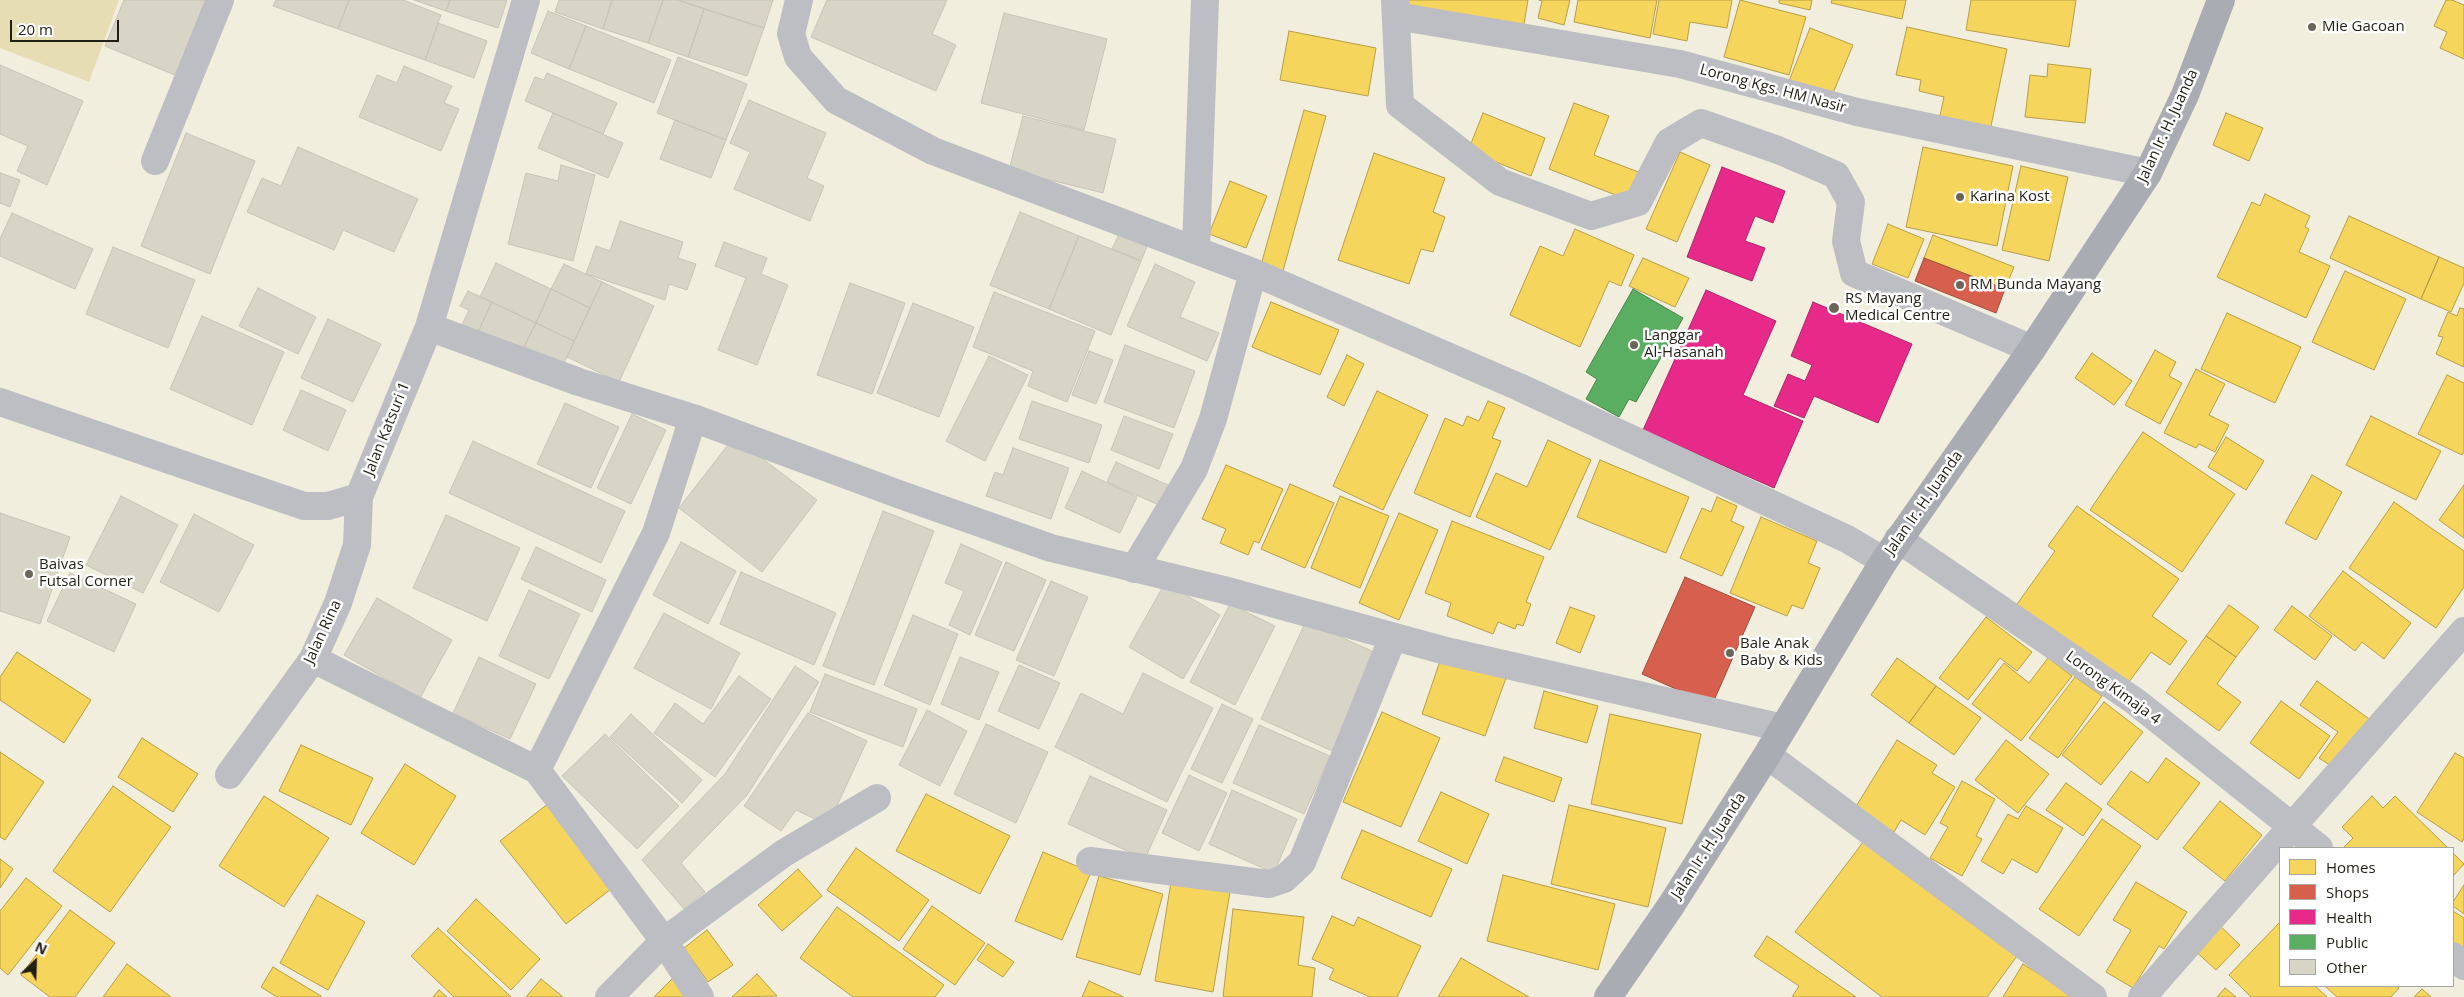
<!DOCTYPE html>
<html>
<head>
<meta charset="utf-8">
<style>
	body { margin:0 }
	#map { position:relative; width:2464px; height:997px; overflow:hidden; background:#f2eedd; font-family:"Open Sans",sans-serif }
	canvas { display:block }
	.legend { position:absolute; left:2279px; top:847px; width:175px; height:140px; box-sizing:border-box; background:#fff; border:1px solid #a6a5a1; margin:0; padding:6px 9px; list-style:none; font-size:15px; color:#211e13 }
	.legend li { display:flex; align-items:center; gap:10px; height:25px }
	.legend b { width:25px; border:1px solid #a6a5a1 }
	.north { position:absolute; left:10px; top:937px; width:50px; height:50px; -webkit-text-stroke:4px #fff; paint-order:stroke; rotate:24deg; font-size:14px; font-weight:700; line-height:20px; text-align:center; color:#211e13 }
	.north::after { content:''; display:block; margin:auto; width:18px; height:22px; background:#211e13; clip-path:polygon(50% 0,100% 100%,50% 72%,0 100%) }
	.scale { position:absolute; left:10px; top:20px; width:109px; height:22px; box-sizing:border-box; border:2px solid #211e13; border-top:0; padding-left:6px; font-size:15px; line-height:18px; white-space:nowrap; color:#211e13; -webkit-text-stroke:4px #fff; paint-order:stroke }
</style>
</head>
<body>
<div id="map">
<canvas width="2464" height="997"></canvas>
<ul class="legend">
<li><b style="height:14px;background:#f6d55c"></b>Homes</li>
<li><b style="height:14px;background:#d6604d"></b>Shops</li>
<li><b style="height:14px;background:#e7298a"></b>Health</li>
<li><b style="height:14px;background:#5aae61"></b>Public</li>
<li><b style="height:14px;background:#d8d5c7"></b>Other</li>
</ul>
<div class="north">N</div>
<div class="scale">20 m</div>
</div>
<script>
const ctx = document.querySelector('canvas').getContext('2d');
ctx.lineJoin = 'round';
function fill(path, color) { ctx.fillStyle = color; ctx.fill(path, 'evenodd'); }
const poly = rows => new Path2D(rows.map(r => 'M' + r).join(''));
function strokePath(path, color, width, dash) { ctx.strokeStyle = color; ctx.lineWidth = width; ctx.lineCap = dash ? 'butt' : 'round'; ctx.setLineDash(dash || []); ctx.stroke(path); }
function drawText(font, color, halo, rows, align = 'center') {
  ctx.font = font + ' "Open Sans",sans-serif'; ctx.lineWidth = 5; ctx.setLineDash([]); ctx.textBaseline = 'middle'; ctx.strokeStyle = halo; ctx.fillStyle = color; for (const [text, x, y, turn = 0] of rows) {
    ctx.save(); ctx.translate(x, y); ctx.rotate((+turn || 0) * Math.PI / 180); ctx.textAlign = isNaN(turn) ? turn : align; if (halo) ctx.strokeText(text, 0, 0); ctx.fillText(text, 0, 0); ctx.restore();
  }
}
const green = poly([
	[0,0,119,0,89,82,0,48]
]);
const homes = poly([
	[1398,0,1528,0,1523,30,1397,9,1398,0],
	[1539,0,1570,0,1564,25,1538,18,1542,1,1539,0],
	[1578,0,1657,0,1650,38,1574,22,1578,0],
	[1659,0,1732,0,1727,28,1690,22,1687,41,1653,34,1659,0],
	[1740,0,1806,17,1789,75,1724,57,1740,0],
	[1779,0,1812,0,1810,10,1779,3,1779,0],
	[1832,0,1906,0,1902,19,1831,3,1832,0],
	[1971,0,2076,0,2069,47,1966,30,1971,0],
	[2446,0,2452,0,2464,5,2464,59,2440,48,2447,32,2434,26,2446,0],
	[1907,27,2007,49,1990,131,1939,120,1944,97,1919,91,1921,80,1896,75,1907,27],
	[1810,28,1853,45,1831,98,1789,81,1810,28],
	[1289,31,1376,48,1368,96,1280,80,1289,31],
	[2048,64,2091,69,2085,123,2025,117,2030,75,2047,77,2048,64],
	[1574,103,1609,116,1594,155,1641,173,1631,201,1549,169,1574,103],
	[1304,110,1326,116,1283,271,1261,265,1304,110],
	[1483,113,1545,138,1531,176,1468,151,1483,113],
	[2226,113,2263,128,2249,161,2213,145,2226,113],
	[1923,147,2013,166,1997,246,1906,227,1923,147],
	[1680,152,1710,165,1677,242,1646,229,1680,152],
	[1374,153,1445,178,1433,212,1445,217,1433,252,1421,249,1409,284,1338,260,1374,153],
	[2021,166,2068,177,2049,261,2002,250,2021,166],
	[1230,181,1267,196,1246,248,1209,234,1230,181],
	[2265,194,2310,216,2305,227,2309,229,2299,252,2330,266,2306,318,2217,277,2252,202,2260,206,2265,194],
	[2349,216,2439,257,2421,299,2330,258,2349,216],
	[1888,224,1924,239,1908,278,1872,264,1888,224],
	[1575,229,1634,255,1621,286,1609,281,1580,347,1510,315,1540,246,1563,256,1575,229],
	[1933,235,2014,267,2005,289,1924,258,1933,235],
	[2439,257,2464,268,2464,283,2451,312,2421,299,2439,257],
	[1643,258,1689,278,1675,307,1629,286,1643,258],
	[2345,271,2406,299,2374,370,2312,342,2345,271],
	[1271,302,1339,330,1320,375,1252,347,1271,302],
	[2460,308,2464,309,2464,367,2436,354,2443,337,2438,336,2448,312,2457,316,2460,308],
	[2227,313,2301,347,2275,403,2201,369,2227,313],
	[2155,350,2176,362,2169,376,2182,383,2160,424,2125,405,2155,350],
	[2092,353,2132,381,2114,405,2075,378,2092,353],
	[1347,355,1364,364,1344,406,1327,397,1347,355],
	[2196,369,2225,384,2209,415,2229,425,2215,452,2199,444,2196,448,2164,433,2196,369],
	[2447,375,2464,383,2464,451,2462,455,2418,434,2447,375],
	[1377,391,1428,415,1383,510,1333,486,1377,391],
	[1488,401,1505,408,1492,438,1501,441,1470,517,1414,493,1445,418,1463,426,1467,416,1479,421,1488,401],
	[2371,416,2441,451,2416,500,2346,465,2371,416],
	[2143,432,2235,494,2182,572,2090,510,2143,432],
	[2226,437,2264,461,2246,490,2208,467,2226,437],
	[1548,440,1591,460,1550,550,1476,517,1496,473,1527,487,1548,440],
	[1600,460,1689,497,1666,553,1577,517,1600,460],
	[1226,465,1283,489,1259,543,1254,541,1248,555,1220,543,1226,529,1202,519,1226,465],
	[2312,475,2342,492,2316,540,2285,523,2312,475],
	[1290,484,1334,503,1305,568,1261,549,1290,484],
	[2464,485,2464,538,2439,520,2464,485],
	[1340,496,1389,516,1360,588,1311,568,1340,496],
	[1717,497,1737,506,1731,521,1744,527,1722,576,1680,558,1702,508,1711,512,1717,497],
	[2394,502,2464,551,2464,587,2436,628,2349,568,2394,502],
	[2077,506,2179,579,2152,616,2187,641,2170,665,2151,652,2126,686,2015,607,2055,551,2048,546,2077,506],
	[1399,513,1438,530,1399,620,1359,603,1399,513],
	[1761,517,1817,541,1808,563,1820,568,1803,609,1792,605,1787,616,1730,593,1761,517],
	[1452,521,1544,557,1526,602,1531,604,1523,626,1517,624,1515,629,1498,622,1493,634,1447,616,1451,603,1425,593,1452,521],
	[2343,571,2411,623,2384,659,2362,642,2355,651,2309,616,2343,571],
	[2229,605,2259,627,2236,657,2206,636,2229,605],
	[2292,606,2332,636,2315,660,2274,630,2292,606],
	[1570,607,1595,616,1580,653,1556,643,1570,607],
	[1986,617,2032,652,2017,671,2000,658,1968,700,1939,678,1986,617],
	[2206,636,2236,657,2217,684,2241,702,2219,731,2166,692,2206,636],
	[17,652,91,700,64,743,0,700,0,677,17,652],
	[1442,655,1506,678,1485,736,1422,714,1442,655],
	[1897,658,1936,686,1909,723,1871,695,1897,658],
	[2048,658,2072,676,2021,741,1972,704,2004,663,2029,683,2048,658],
	[2075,677,2102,696,2058,758,2029,738,2075,677],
	[2317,681,2372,721,2337,770,2319,758,2338,732,2300,705,2317,681],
	[1936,686,1981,718,1954,755,1909,723,1936,686],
	[1544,691,1598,706,1587,743,1534,728,1544,691],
	[2281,701,2330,736,2299,779,2250,743,2281,701],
	[2104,702,2143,732,2101,785,2062,755,2104,702],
	[1382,712,1440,738,1401,827,1343,802,1382,712],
	[1610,714,1701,734,1682,824,1591,804,1610,714],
	[142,738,198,774,173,812,118,777,142,738],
	[1897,740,1937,765,1932,773,1955,787,1925,835,1901,820,1894,832,1855,808,1897,740],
	[2006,740,2049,774,2018,813,1975,780,2006,740],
	[301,745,373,778,351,825,279,791,301,745],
	[0,752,44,782,5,840,0,837,0,752],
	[2455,753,2464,758,2464,838,2462,842,2417,812,2455,753],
	[1504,757,1562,778,1554,802,1495,781,1504,757],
	[2166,758,2200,783,2157,840,2107,804,2131,771,2148,783,2166,758],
	[405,764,456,796,414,865,361,833,405,764],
	[1962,781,1995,799,1976,836,1982,839,1962,876,1930,858,1948,827,1940,823,1962,781],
	[2066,783,2102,809,2083,836,2046,810,2066,783],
	[113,786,171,827,110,912,53,871,113,786],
	[1441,792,1489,814,1467,864,1418,841,1441,792],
	[926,794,1010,836,980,894,896,851,926,794],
	[264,796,329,838,284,907,219,866,264,796],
	[2372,796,2383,808,2395,796,2448,848,2343,848,2353,838,2342,827,2372,796],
	[2220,801,2262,835,2225,881,2183,848,2220,801],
	[549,803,615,886,566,924,500,841,549,803],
	[1569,805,1666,828,1648,907,1551,884,1569,805],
	[2026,806,2063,828,2037,873,2012,859,2003,874,1981,861,2008,814,2018,819,2026,806],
	[2102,819,2141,846,2079,936,2039,909,2102,819],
	[1362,830,1452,869,1431,917,1341,878,1362,830],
	[1867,837,2020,952,1987,997,1882,997,1795,932,1867,837],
	[856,848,929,900,899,941,827,890,856,848],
	[1043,852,1091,872,1062,940,1015,921,1043,852],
	[2453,853,2464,864,2453,876,2453,853],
	[0,859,13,869,0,888,0,859],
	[798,869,822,896,782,931,758,905,798,869],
	[1503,875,1615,904,1598,970,1487,941,1503,875],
	[1099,876,1163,894,1140,975,1076,957,1099,876],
	[26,878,62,906,8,975,0,968,0,911,26,878],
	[1171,882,1230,892,1213,992,1155,981,1171,882],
	[2136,882,2187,912,2164,949,2159,946,2133,988,2106,972,2131,930,2113,920,2136,882],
	[2464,885,2464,914,2453,906,2453,902,2464,885],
	[317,895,365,922,328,990,280,963,317,895],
	[476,899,540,959,511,990,447,931,476,899],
	[932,906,985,943,955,985,903,949,932,906],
	[837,907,944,985,935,997,853,997,800,958,837,907],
	[1233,909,1304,917,1298,965,1315,968,1312,997,1223,997,1233,909],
	[70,910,115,943,75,997,50,997,21,975,70,910],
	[2453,911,2464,918,2464,954,2453,946,2453,911],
	[1332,916,1354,926,1358,917,1421,946,1397,997,1370,997,1329,979,1334,969,1312,959,1332,916],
	[2216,922,2240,945,2216,970,2192,948,2216,922],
	[2280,922,2280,986,2315,986,2327,997,2251,997,2229,975,2280,922],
	[438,928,511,997,454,997,411,956,438,928],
	[707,930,733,965,708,982,684,948,707,930],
	[1767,936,1856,997,1792,997,1799,986,1754,956,1767,936],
	[988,944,1014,962,1003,977,977,960,988,944],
	[1461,958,1529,997,1438,997,1461,958],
	[127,964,171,997,103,997,127,964],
	[2023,964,2075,997,2003,997,2023,964],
	[273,967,321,996,321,997,277,997,261,987,273,967],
	[757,974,777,996,732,997,757,974],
	[541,979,563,997,526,997,541,979],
	[672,979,691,997,654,997,672,979],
	[1089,981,1124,997,1082,997,1089,981],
	[2325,986,2396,986,2399,988,2391,997,2337,997,2325,986],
	[2225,988,2236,997,2217,997,2225,988],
	[2422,989,2431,997,2414,997,2422,989],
	[439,990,447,997,433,997,439,990]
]);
const shops = poly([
	[1924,258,2005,289,1996,313,1915,281,1924,258],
	[1685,577,1755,607,1712,705,1642,674,1685,577]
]);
const health = poly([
	[1722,167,1785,191,1773,223,1755,216,1745,241,1765,248,1752,281,1687,257,1722,167],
	[1706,290,1776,321,1743,395,1803,421,1774,488,1643,430,1706,290],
	[1813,302,1912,344,1878,423,1814,396,1804,418,1774,406,1788,374,1805,381,1812,365,1791,356,1813,302]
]);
const public = poly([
	[1633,289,1683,318,1636,402,1629,399,1619,417,1586,399,1597,379,1586,372,1633,289]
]);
const building = poly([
	[124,0,215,0,182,78,105,46,124,0],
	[276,0,349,0,338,29,273,6,276,0],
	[349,0,403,0,441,15,425,60,338,29,349,0],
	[414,0,450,0,446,11,414,0],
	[450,0,507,0,498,28,446,11,450,0],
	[559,0,612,0,603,29,555,12,559,0],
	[612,0,663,0,648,43,603,29,612,0],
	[663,0,678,0,704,9,688,57,648,43,663,0],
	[678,0,773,0,764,28,678,0],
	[827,0,947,0,932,34,956,45,936,91,811,37,827,0],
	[704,9,764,28,747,76,688,57,704,9],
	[548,11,586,26,569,69,531,53,548,11],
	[1004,13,1107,39,1084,130,981,103,1004,13],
	[438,23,487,41,474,78,425,60,438,23],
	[586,26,671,60,654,103,569,69,586,26],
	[678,57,747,84,726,140,657,113,678,57],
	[0,65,83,101,47,185,17,171,28,146,0,134,0,65],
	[404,66,452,86,444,103,459,109,441,151,359,117,377,75,397,83,404,66],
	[547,73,617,103,603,134,525,101,535,77,544,80,547,73],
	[749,100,826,133,807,178,824,186,810,221,734,189,750,152,730,143,749,100],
	[553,113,623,143,608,178,538,148,553,113],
	[1023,116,1116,139,1103,193,1009,170,1023,116],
	[675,120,726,140,711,178,660,159,675,120],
	[186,133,255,161,210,274,141,246,186,133],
	[298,147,418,199,394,252,343,230,334,250,247,212,262,178,281,186,298,147],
	[561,165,595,175,573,261,508,244,526,173,558,181,561,165],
	[0,173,20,180,10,207,0,203,0,173],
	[1020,212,1079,236,1049,309,990,285,1020,212],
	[12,213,93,249,75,289,0,256,0,239,12,213],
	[620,221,683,242,678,258,696,264,687,290,669,284,665,300,586,274,596,246,610,251,620,221],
	[1120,232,1148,244,1141,261,1112,249,1120,232],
	[1079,236,1141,261,1111,335,1049,309,1079,236],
	[724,242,767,258,761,274,788,285,757,365,718,350,746,278,715,266,724,242],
	[113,247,195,280,168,348,86,314,113,247],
	[496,263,551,289,536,323,480,297,496,263],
	[564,264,602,282,590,308,551,289,564,264],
	[1155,264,1195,282,1180,317,1219,333,1207,361,1127,326,1155,264],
	[602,282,654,306,619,382,567,357,602,282],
	[850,283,905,303,872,394,817,375,850,283],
	[258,288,316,317,298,354,239,326,258,288],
	[551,289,590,308,574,341,536,323,551,289],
	[468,291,492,302,477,334,461,327,469,310,460,306,468,291],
	[994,292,1095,331,1067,402,1028,386,1033,371,973,347,994,292],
	[492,302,536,323,520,355,477,334,492,302],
	[913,303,974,327,939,417,877,393,913,303],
	[202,316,284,352,252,425,170,389,202,316],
	[328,319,381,344,353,402,301,378,328,319],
	[536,323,574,341,559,374,520,355,536,323],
	[1125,345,1195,371,1174,428,1104,402,1125,345],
	[1089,351,1113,360,1096,404,1072,395,1089,351],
	[989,356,1028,375,985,461,946,441,989,356],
	[301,390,346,410,328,451,283,430,301,390],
	[1032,401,1102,425,1089,463,1019,439,1032,401],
	[565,403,619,427,591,488,537,464,565,403],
	[632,414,666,430,631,504,597,488,632,414],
	[1124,416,1173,434,1159,469,1111,450,1124,416],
	[734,437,817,500,762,572,679,508,734,437],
	[473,441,625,511,601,563,449,493,473,441],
	[1013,448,1069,468,1051,519,986,496,995,472,1003,475,1013,448],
	[1116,462,1170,486,1161,506,1107,482,1116,462],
	[1082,471,1137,497,1120,533,1065,508,1082,471],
	[121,496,178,525,143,593,86,565,121,496],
	[883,511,934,531,874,685,823,666,883,511],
	[0,513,70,537,40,624,0,611,0,513],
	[194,514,254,545,219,612,160,582,194,514],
	[446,515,520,548,487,621,413,588,446,515],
	[681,542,736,571,708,624,653,595,681,542],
	[961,544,1002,562,970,635,949,625,964,591,945,583,961,544],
	[536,547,606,580,592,612,521,579,536,547],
	[1006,562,1046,580,1014,651,975,635,1006,562],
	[741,572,836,613,814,665,720,624,741,572],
	[70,573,136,604,114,652,47,621,70,573],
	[1051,581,1088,597,1054,676,1016,660,1051,581],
	[1165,583,1220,615,1183,679,1129,647,1165,583],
	[529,590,580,614,549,679,499,656,529,590],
	[377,598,452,640,420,698,344,655,377,598],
	[1230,604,1275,626,1235,705,1190,682,1230,604],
	[664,613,740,653,711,709,634,668,664,613],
	[913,615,958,634,930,705,884,685,913,615],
	[1306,621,1376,653,1332,751,1261,719,1306,621],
	[479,657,536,684,510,739,453,713,479,657],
	[960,657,999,672,979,720,941,704,960,657],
	[1019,665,1060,683,1039,729,998,711,1019,665],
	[795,666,819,682,747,795,681,863,705,892,684,909,642,860,725,774,795,666],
	[1143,673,1213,708,1167,802,1055,747,1081,693,1123,714,1143,673],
	[825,674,917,709,903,747,810,712,825,674],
	[739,676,771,699,715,777,654,733,675,703,703,724,739,676],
	[1222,704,1253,719,1222,783,1191,769,1222,704],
	[927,710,967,731,940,786,899,765,927,710],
	[808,713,867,741,828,825,796,810,781,831,744,806,808,713],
	[631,714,702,780,682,803,610,737,631,714],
	[986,724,1048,752,1016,823,954,794,986,724],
	[1259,725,1330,756,1304,814,1233,783,1259,725],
	[605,734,679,806,637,849,562,776,605,734],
	[1189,775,1227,793,1199,851,1162,833,1189,775],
	[1090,776,1167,810,1145,859,1068,824,1090,776],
	[1232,790,1297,819,1274,873,1209,844,1232,790]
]);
const minor = poly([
	[799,0,791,34,798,57,836,100,933,151,1253,272,1519,387,1847,539,1884,561],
	[1395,0,1400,105,1500,182,1591,216,1638,202,1669,142,1701,123,1778,150,1836,175,1851,202,1846,241,1854,273,2032,349],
	[1396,16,1680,64,1857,112,2148,173],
	[155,161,220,0],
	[1196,249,1205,0],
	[429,327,579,382,693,418,901,495,1051,548,1224,590,1446,651,1783,728],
	[0,402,304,506,328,506,359,497,429,327,526,0],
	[1898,539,2136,702,2319,848],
	[1134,569,1194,469,1213,419,1253,272],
	[313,659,537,770,664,941,700,997],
	[1767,755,2093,997],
	[537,770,656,533,693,418],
	[229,775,313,659,338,603,357,545,359,497],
	[1090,861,1269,884,1284,879,1302,862,1393,637],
	[2453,956,2464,966],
	[609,997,664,941,784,853,877,798],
	[2142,997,2464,631]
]);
const major = poly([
	[1608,997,1670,907,1767,755,1884,561,2032,349,2148,173,2185,95,2221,0]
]);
const markers = [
	[2312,27,5,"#6a675a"],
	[1960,197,5,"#6a675a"],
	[1960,285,5,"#6a675a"],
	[1834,308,6,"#6a675a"],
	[1634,345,5,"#6a675a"],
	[29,574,5,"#6a675a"],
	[1730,653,5,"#6a675a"]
];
const poiNames = [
	["Mie Gacoan",2322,27],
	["Karina Kost",1970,197],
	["RM Bunda Mayang",1970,285],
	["RS Mayang",1845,299],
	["Medical Centre",1845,316],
	["Langgar",1644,336],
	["Al-Hasanah",1644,353],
	["Baivas",39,565],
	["Futsal Corner",39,582],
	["Bale Anak",1740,644],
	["Baby & Kids",1740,661]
];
const streetNames = [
	["Lorong Kgs. HM Nasir",1773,89,15],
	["Jalan Ir. H. Juanda",2168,126,-65],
	["Jalan Katsuri 1",387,429,-68],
	["Jalan Ir. H. Juanda",1924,503,-55],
	["Jalan Rina",323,632,-65],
	["Lorong Kimaja 4",2113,688,36],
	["Jalan Ir. H. Juanda",1709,846,-57]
];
fill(green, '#e6ddb5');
fill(homes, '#f6d55c');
strokePath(homes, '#b69e46', 1);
fill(shops, '#d6604d');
strokePath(shops, '#a04c3c', 1);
fill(health, '#e7298a');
strokePath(health, '#ac2666', 1);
fill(public, '#5aae61');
strokePath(public, '#49834a', 1);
fill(building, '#d8d5c7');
strokePath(building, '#c7c4b6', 1);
strokePath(minor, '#bcbec4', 28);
strokePath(major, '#aaacb4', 28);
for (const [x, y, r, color] of markers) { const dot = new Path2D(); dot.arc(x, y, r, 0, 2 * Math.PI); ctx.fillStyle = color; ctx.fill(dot); strokePath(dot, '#fff', 2); }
drawText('15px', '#211e13', '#fff', poiNames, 'left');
drawText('15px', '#211e13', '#fff', streetNames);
</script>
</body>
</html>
